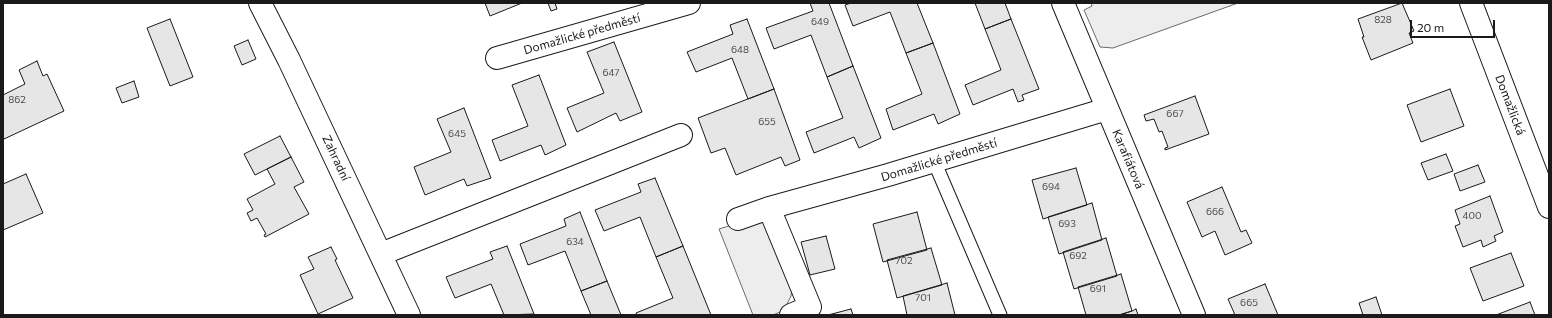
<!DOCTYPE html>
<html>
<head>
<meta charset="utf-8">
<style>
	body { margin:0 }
	#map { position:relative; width:1552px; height:318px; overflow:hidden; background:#fff; font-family:Commissioner,sans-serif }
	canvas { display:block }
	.frame { position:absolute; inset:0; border:4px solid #1a1a1a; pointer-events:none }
	.scale { position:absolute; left:1410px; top:20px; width:85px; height:18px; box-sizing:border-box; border:2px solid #1a1a1a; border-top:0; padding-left:5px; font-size:12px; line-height:14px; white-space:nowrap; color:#1a1a1a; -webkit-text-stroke:3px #fff; paint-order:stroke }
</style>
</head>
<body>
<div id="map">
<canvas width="1552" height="318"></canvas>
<div class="frame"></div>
<div class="scale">20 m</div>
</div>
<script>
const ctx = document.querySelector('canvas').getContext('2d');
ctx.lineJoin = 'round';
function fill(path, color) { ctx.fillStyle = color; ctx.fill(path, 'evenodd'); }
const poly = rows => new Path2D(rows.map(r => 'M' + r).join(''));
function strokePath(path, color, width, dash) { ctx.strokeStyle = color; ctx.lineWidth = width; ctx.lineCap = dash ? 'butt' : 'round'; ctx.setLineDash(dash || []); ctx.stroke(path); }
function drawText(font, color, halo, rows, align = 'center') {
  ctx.font = font + ' Commissioner,sans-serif'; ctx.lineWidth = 3; ctx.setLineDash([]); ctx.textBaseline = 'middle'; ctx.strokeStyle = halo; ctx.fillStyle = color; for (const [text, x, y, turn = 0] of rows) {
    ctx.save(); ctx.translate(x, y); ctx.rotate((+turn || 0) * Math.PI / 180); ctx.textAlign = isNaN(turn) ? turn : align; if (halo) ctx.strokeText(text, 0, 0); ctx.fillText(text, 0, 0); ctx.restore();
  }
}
const built = poly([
	[1091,3,1238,3,1113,48,1100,47,1084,10,1092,6,1091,3],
	[748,220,761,220,765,223,792,289,791,296,787,304,780,312,773,315,753,315,719,229,748,220]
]);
const building = poly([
	[485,3,522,3,490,16,485,3],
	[548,3,555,3,557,9,551,11,548,3],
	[810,3,829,3,853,66,827,77,811,35,774,49,766,28,813,11,810,3],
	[851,3,917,3,933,43,906,53,890,12,853,26,845,5,851,3],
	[975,3,1005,3,1011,19,985,29,975,3],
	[1402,3,1414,31,1409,33,1413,43,1371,60,1362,37,1364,37,1358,19,1402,3],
	[170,19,193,77,170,86,147,28,170,19],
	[747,19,774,89,748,99,732,58,696,72,687,52,733,34,730,25,747,19],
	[1011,19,1039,89,1022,95,1024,100,1018,102,1013,89,973,105,965,85,1001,70,985,29,1011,19],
	[248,40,256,59,242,65,234,46,248,40],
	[614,42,642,112,620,121,616,113,577,132,567,108,604,93,587,52,614,42],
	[933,43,960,114,938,124,934,114,893,130,886,109,922,94,906,53,933,43],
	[37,61,43,76,47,74,64,111,4,139,3,136,3,95,25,84,19,70,37,61],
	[853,66,881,138,859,148,854,137,814,153,806,132,843,118,827,77,853,66],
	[539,75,566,145,545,155,541,145,500,161,492,140,528,126,512,85,539,75],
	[134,81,139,97,122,103,116,88,134,81],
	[774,89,800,160,785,166,781,157,736,175,725,148,711,153,698,118,774,89],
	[1450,89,1464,126,1421,142,1407,105,1450,89],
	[1195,96,1209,134,1165,150,1165,148,1168,147,1162,131,1159,132,1154,119,1146,121,1144,115,1195,96],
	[464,108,491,178,467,186,464,179,425,195,414,167,451,152,437,119,464,108],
	[280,136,291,157,255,175,244,154,280,136],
	[1446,154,1453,171,1428,180,1421,163,1446,154],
	[291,157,304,182,294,187,309,214,265,237,264,235,266,234,257,218,251,221,247,213,253,210,247,199,275,184,267,169,291,157],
	[1478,165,1485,182,1460,191,1454,174,1478,165],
	[1076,168,1087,205,1043,219,1032,180,1076,168],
	[26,174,43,213,3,230,3,184,26,174],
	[655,178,683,246,656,257,640,217,604,231,595,210,641,192,638,184,655,178],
	[1222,187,1241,232,1246,230,1252,243,1225,255,1215,231,1202,237,1187,202,1222,187],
	[1490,196,1503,232,1494,236,1496,241,1483,247,1481,240,1463,247,1455,226,1460,224,1455,210,1490,196],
	[1092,203,1102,240,1059,254,1048,217,1092,203],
	[580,212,607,281,581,291,565,251,528,265,520,244,566,226,564,219,580,212],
	[917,212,927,250,883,262,873,224,917,212],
	[826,236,835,269,810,275,801,242,826,236],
	[1106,238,1117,276,1074,289,1063,252,1106,238],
	[507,246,534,314,504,315,491,284,455,298,446,277,493,259,490,252,507,246],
	[683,246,711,315,637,315,636,313,673,298,656,257,683,246],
	[331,247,337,259,335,260,353,298,318,314,300,275,314,269,308,257,331,247],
	[931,248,942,285,897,298,887,260,931,248],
	[1511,253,1524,286,1483,301,1470,268,1511,253],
	[1121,274,1132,311,1119,315,1086,315,1078,287,1121,274],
	[607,281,621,315,591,315,581,291,607,281],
	[947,283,955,315,907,315,903,296,947,283],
	[1265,284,1278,315,1235,315,1228,299,1265,284],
	[1376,297,1382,315,1363,315,1359,303,1376,297],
	[1530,302,1535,315,1496,315,1530,302],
	[851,309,853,315,828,315,851,309],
	[1136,309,1138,315,1119,315,1132,311,1136,309]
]);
const service = poly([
	[934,161,1000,315]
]);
const minor = poly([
	[260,3,289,60,409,315],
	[1063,3,1194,315],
	[497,58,689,3],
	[738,219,769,208],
	[381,254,681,135],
	[791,315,810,307,769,208,888,175,1107,109]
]);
const primary = poly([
	[1471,3,1549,207]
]);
const numberNames = [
	["828",1383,20],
	["649",820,22],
	["648",740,50],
	["647",611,73],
	["862",17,100],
	["667",1175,114],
	["655",767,122],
	["645",457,134],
	["694",1051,187],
	["666",1215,212],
	["400",1472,216],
	["693",1067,224],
	["634",575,242],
	["692",1078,256],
	["702",904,261],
	["691",1098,289],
	["701",923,298],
	["665",1249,303]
];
const streetNames = [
	["Domažlické předměstí",582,34,-16],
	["Domažlická",1510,105,69],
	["Zahradní",336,158,65],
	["Karafiátová",1128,159,67],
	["Domažlické předměstí",939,160,-17]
];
fill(built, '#ededed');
strokePath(built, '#6a6a6a', 1);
fill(building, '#e6e6e6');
strokePath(building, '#1a1a1a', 1);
strokePath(service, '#1a1a1a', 15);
strokePath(minor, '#1a1a1a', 24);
strokePath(primary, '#1a1a1a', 24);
strokePath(service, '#fff', 13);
strokePath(minor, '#fff', 22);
strokePath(primary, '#fff', 22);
drawText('10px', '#4d4d4d', null, numberNames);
drawText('12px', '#1a1a1a', '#fff', streetNames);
</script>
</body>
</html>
